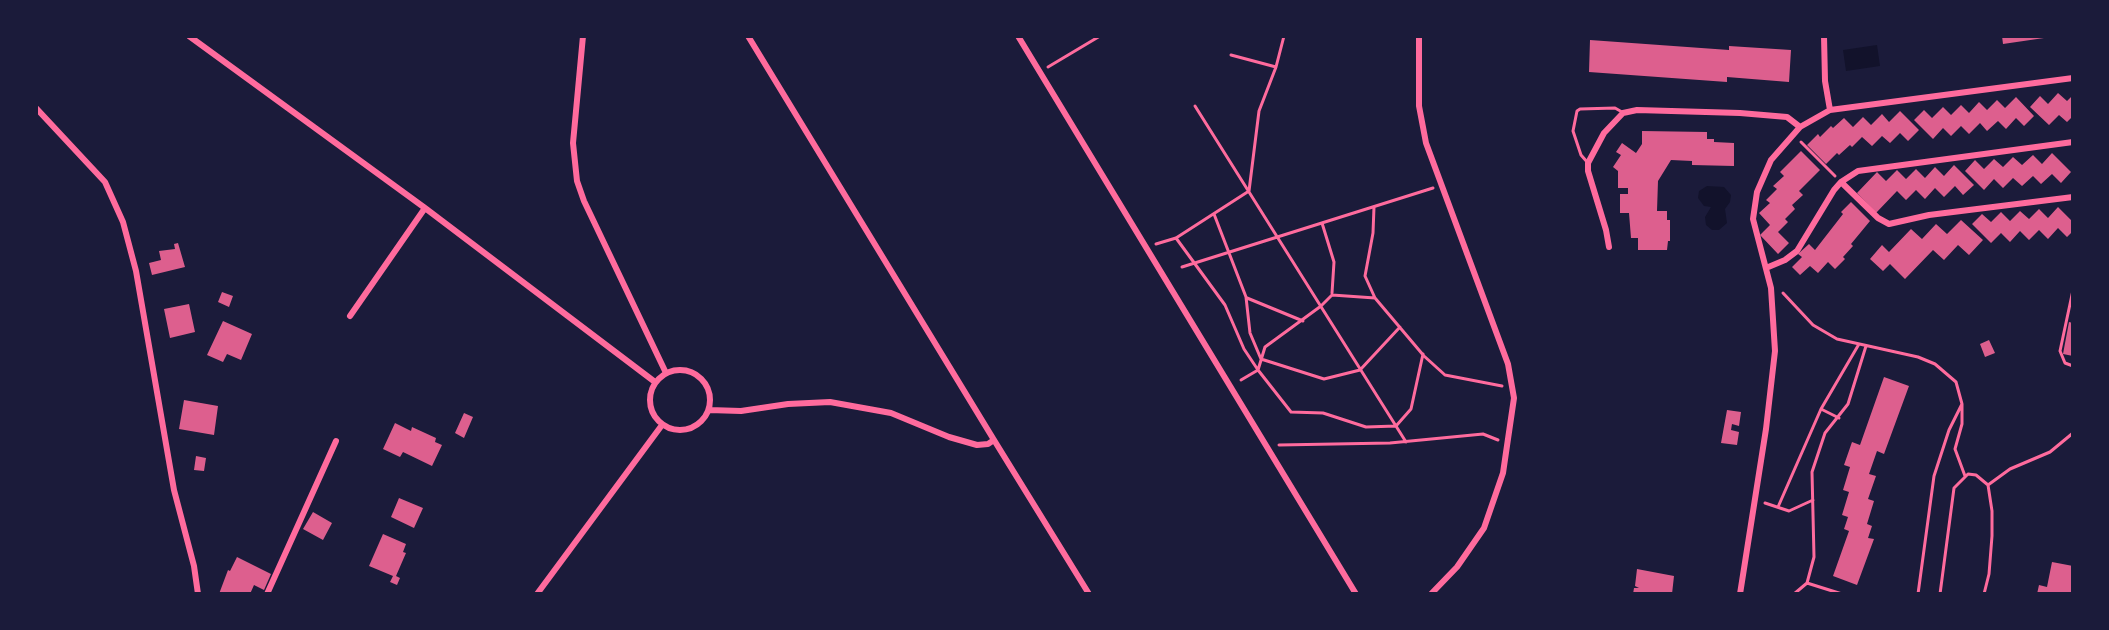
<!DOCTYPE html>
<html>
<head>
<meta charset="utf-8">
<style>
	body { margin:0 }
	#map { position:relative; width:2109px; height:630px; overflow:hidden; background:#1b1b3a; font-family:Rubik,sans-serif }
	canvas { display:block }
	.frame { position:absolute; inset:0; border:38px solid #1b1b3a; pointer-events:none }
</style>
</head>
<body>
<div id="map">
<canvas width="2109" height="630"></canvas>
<div class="frame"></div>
</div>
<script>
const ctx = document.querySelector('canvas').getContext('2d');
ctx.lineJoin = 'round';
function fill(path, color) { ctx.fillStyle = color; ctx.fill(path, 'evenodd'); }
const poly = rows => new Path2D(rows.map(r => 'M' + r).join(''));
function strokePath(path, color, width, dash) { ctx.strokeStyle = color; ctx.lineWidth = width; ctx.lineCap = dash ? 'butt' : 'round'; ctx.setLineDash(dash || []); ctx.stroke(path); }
const water = poly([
	[1877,45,1880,66,1846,71,1843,50],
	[1707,186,1724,187,1731,195,1730,202,1725,209,1727,223,1719,230,1712,230,1706,225,1705,217,1711,207,1704,206,1698,198,1699,191]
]);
const building = poly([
	[2002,36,2044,36,2044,38,2003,44],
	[1590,40,1729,50,1729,46,1791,50,1789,82,1727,77,1727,82,1589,72],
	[2058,93,2067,101,2073,95,2073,116,2067,122,2059,115,2049,125,2030,107,2040,96,2048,104],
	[2016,97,2034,116,2024,126,2016,118,2006,129,1998,121,1987,131,1980,123,1969,134,1961,126,1951,136,1943,128,1933,139,1914,120,1924,110,1932,118,1943,107,1951,115,1961,105,1969,113,1979,102,1987,110,1997,100,2005,108],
	[1900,111,1919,130,1908,141,1900,133,1890,143,1882,136,1872,146,1862,137,1852,147,1850,145,1839,155,1837,153,1826,164,1807,145,1818,134,1820,137,1831,126,1833,128,1844,118,1853,127,1863,117,1871,125,1882,114,1889,122],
	[1642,131,1707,132,1707,139,1714,139,1714,142,1734,143,1734,166,1692,165,1692,161,1671,160,1658,181,1657,211,1667,211,1667,220,1670,220,1670,241,1668,241,1667,250,1638,250,1638,238,1631,238,1629,213,1620,213,1620,194,1628,194,1628,188,1618,188,1618,171,1613,167,1621,155,1616,152,1622,143,1636,153,1642,144],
	[1801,151,1820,170,1799,191,1803,195,1792,205,1795,209,1785,219,1788,222,1778,232,1789,243,1778,254,1760,235,1770,225,1759,213,1770,203,1766,200,1777,189,1773,186,1784,176,1780,172],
	[2052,153,2071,172,2061,183,2052,174,2041,184,2033,176,2022,186,2013,178,2003,188,1994,179,1984,190,1965,171,1975,160,1984,169,1994,159,2003,167,2013,157,2022,165,2033,155,2042,164],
	[1954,165,1974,185,1963,195,1955,186,1944,197,1935,188,1925,199,1916,190,1906,200,1897,191,1876,213,1857,193,1877,172,1886,181,1897,170,1906,179,1916,169,1925,178,1935,167,1944,176],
	[1851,202,1870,221,1851,244,1853,246,1843,257,1845,259,1835,269,1828,262,1818,273,1810,266,1800,275,1792,267,1802,257,1798,254,1809,244,1815,250,1843,214,1841,212],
	[2058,207,2073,222,2073,231,2067,237,2058,228,2048,239,2039,230,2029,240,2020,231,2010,242,2001,233,1991,243,1972,224,1982,214,1991,222,2001,212,2010,221,2020,211,2029,219,2039,209,2048,218],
	[1961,220,1983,240,1969,255,1958,245,1944,260,1933,250,1905,279,1890,264,1883,271,1870,259,1882,245,1889,252,1911,229,1922,239,1936,224,1947,234],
	[178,243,185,267,152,275,149,263,161,260,159,251,175,249,174,244],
	[222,292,233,296,229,307,218,302],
	[189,304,195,332,170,338,164,309],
	[223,321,252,334,241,360,227,354,223,362,207,355],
	[2069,322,2073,323,2073,356,2063,354],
	[1989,340,1995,353,1985,357,1980,344],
	[1884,377,1909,386,1884,454,1877,451,1869,474,1876,476,1868,499,1874,501,1867,524,1872,526,1868,538,1874,539,1857,585,1833,576,1849,531,1844,529,1848,517,1842,515,1849,492,1843,490,1850,467,1844,465,1852,442,1860,445],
	[184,400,218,406,214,435,179,429],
	[1727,410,1741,412,1739,426,1732,424,1731,430,1739,432,1737,445,1721,443],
	[464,413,473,417,464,438,455,433],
	[395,423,411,431,412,427,436,438,435,442,442,445,432,466,403,452,400,457,383,449],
	[196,456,206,458,204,471,194,470],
	[399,498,423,508,414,528,391,517],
	[313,512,332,523,323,540,303,529],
	[383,534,406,544,403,552,406,553,396,576,400,578,397,585,390,582,393,576,369,566],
	[237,557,271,574,264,590,254,585,250,594,241,592,219,594,228,570,230,571],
	[2052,562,2073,566,2073,594,2037,594,2039,585,2047,587],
	[1637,569,1674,576,1672,594,1633,594,1634,588,1639,588,1635,586]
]);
const path = poly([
	[1231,55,1276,67],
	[1048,67,1100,36],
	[1195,106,1406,442],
	[1801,142,1835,176],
	[1374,207,1373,233,1365,276,1375,298,1424,356,1445,375,1502,386],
	[1214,214,1246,297,1250,333,1261,359,1324,379,1360,370,1400,327],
	[1322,223,1334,262,1332,293],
	[1176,238,1225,305,1244,349,1258,370,1291,412,1323,413,1366,427,1396,426,1411,409,1423,354],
	[1156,244,1176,238,1249,191,1259,111,1276,67,1284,36],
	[1182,267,1433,188],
	[2073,290,2060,351,2065,363,2073,366],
	[1783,293,1813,325,1837,339,1918,357,1935,364,1956,382,1962,404],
	[1247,298,1303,321],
	[1241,380,1258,370,1265,347,1321,306,1332,295,1375,298],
	[1821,409,1839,418],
	[1279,445,1390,443,1483,434,1498,440],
	[1765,503,1789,511,1813,500],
	[1778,507,1821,409,1859,344],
	[1807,583,1814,557,1812,472,1825,433,1848,404,1866,346],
	[1794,594,1807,583,1842,594],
	[1918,594,1934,476,1949,430,1962,404,1962,424,1955,449,1965,476],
	[1940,594,1954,488,1968,474,1976,475,1988,485],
	[1984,594,1989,574,1992,536,1992,511,1988,485,2010,469,2050,452,2073,433]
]);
const service = poly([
	[1588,163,1581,155,1573,131,1577,111,1580,109,1615,108,1622,112]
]);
const minor = poly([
	[189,36,425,208,655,382],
	[583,36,573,143,577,181,584,201,666,373],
	[748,36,994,440],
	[1018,36,1356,594],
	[1419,36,1419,106,1426,143,1508,364,1514,398,1503,473,1484,528,1457,567,1431,594],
	[1824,36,1825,81,1830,110],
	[36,108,105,182,123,222,136,271,174,490,194,566,198,594],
	[1841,182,1878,218,1889,224,1929,215,2073,197],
	[1609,247,1606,230,1588,171,1588,163,1604,133,1623,113,1637,110,1740,113,1787,117,1800,127],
	[1766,268,1785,260,1797,251,1834,190,1841,182,1858,171,2073,142],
	[350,316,425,208],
	'650 400a30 30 0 1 1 60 0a30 30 0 1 1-60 0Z',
	[709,410,741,411,788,404,830,402,891,413,949,437,977,445,988,444,994,440,1089,594],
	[267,594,336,441],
	[537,594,662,425],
	[1740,594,1766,429,1775,351,1771,288,1753,219,1757,192,1771,160,1800,127,1830,110,2073,78]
]);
fill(water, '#12122b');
fill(building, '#dd5f8e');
strokePath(path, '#ff6b9d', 3);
strokePath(service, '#ff6b9d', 3);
strokePath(minor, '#ff6b9d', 6);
</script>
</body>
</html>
